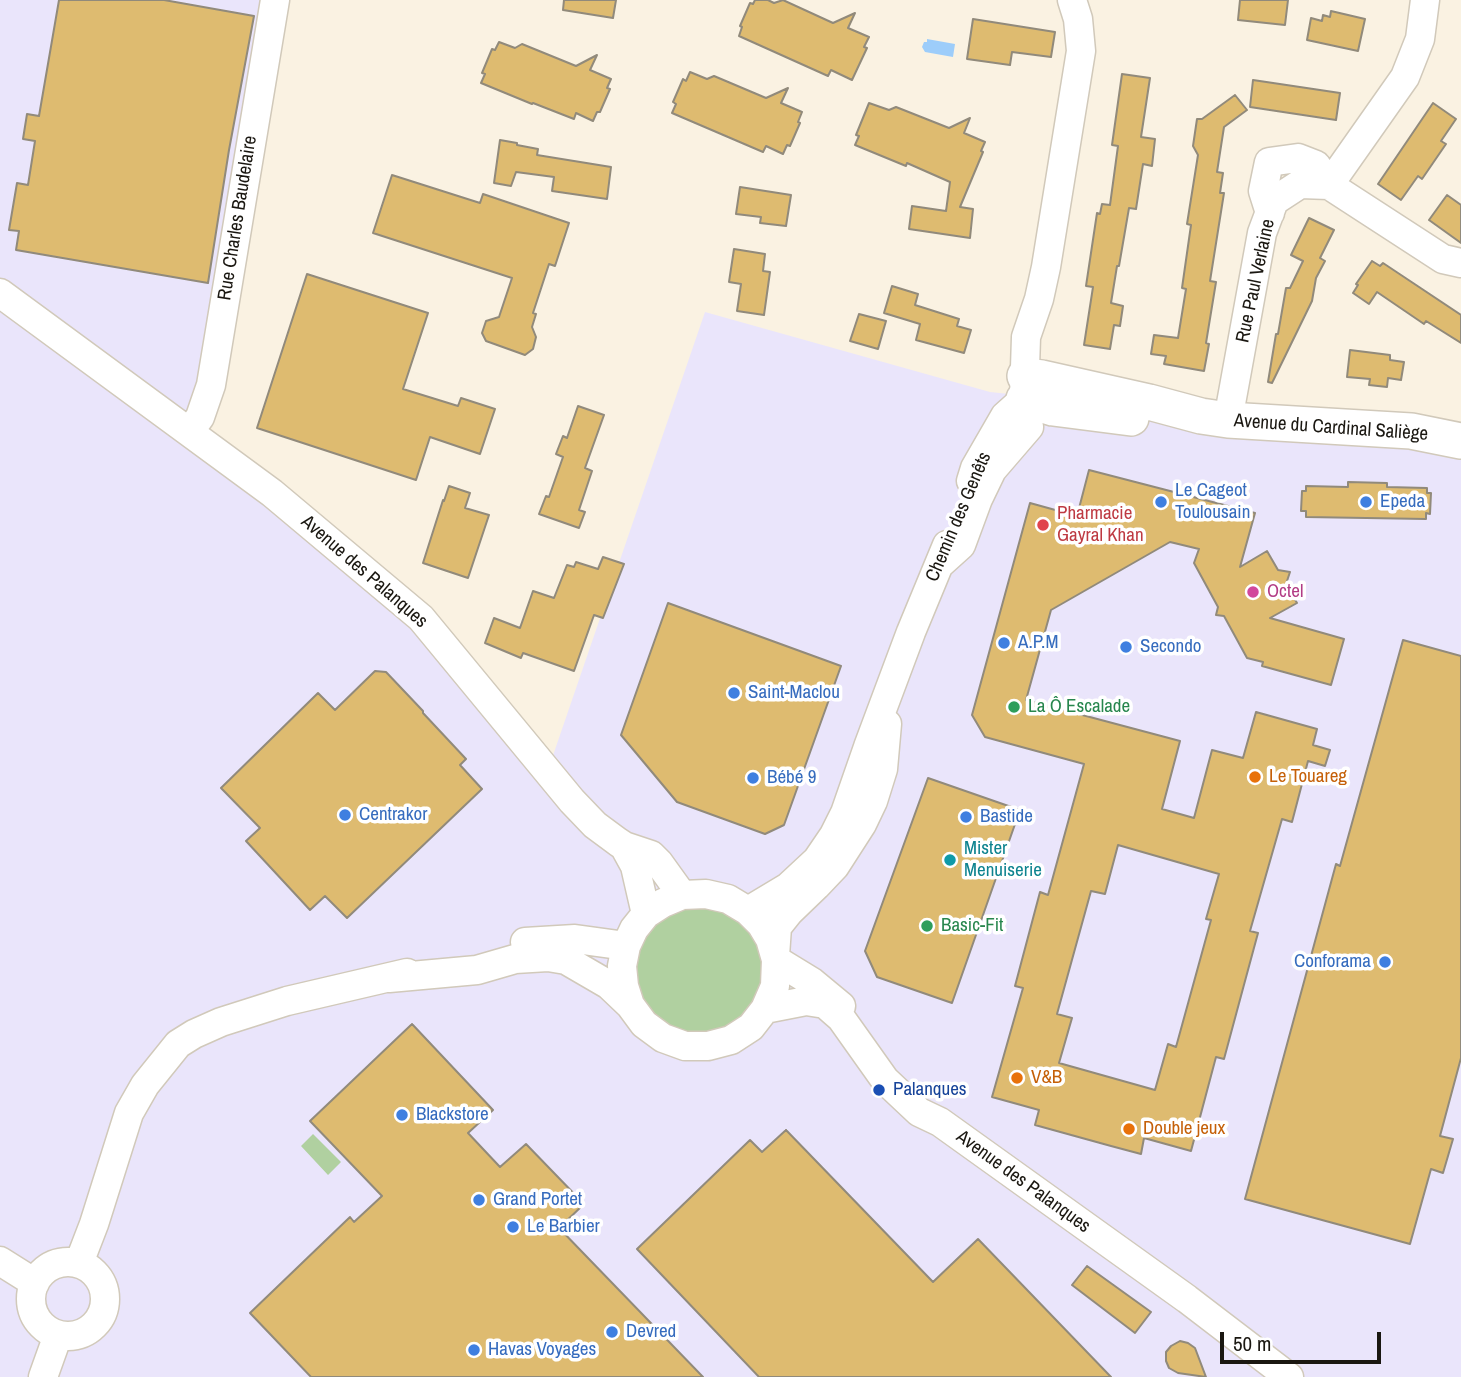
<!DOCTYPE html>
<html>
<head>
<meta charset="utf-8">
<style>
	body { margin:0 }
	#map { position:relative; width:1461px; height:1377px; overflow:hidden; background:#faf2e2; font-family:"Archivo Narrow",sans-serif }
	canvas { display:block }
	.scale { position:absolute; left:1220px; top:1332px; width:161px; height:32px; box-sizing:border-box; border:4px solid #1a1711; border-top:0; padding-left:9px; font-size:21px; line-height:24px; white-space:nowrap; color:#1a1711; -webkit-text-stroke:5px #fff; paint-order:stroke }
</style>
</head>
<body>
<div id="map">
<canvas width="1461" height="1377"></canvas>
<div class="scale">50 m</div>
</div>
<script>
const ctx = document.querySelector('canvas').getContext('2d');
ctx.lineJoin = 'round';
function fill(path, color) { ctx.fillStyle = color; ctx.fill(path, 'evenodd'); }
const poly = rows => new Path2D(rows.map(r => 'M' + r).join(''));
function strokePath(path, color, width, dash) { ctx.strokeStyle = color; ctx.lineWidth = width; ctx.lineCap = dash ? 'butt' : 'round'; ctx.setLineDash(dash || []); ctx.stroke(path); }
function drawText(font, color, halo, rows, align = 'center') {
  ctx.font = font + ' "Archivo Narrow",sans-serif'; ctx.lineWidth = 7; ctx.setLineDash([]); ctx.textBaseline = 'middle'; ctx.strokeStyle = halo; ctx.fillStyle = color; for (const [text, x, y, turn = 0] of rows) {
    ctx.save(); ctx.translate(x, y); ctx.rotate((+turn || 0) * Math.PI / 180); ctx.textAlign = isNaN(turn) ? turn : align; if (halo) ctx.strokeText(text, 0, 0); ctx.fillText(text, 0, 0); ctx.restore();
  }
}
const commercial = poly([
	[0,0,275,0,189,432,421,618,548,770,705,312,990,392,1461,441,1461,1377,0,1377]
]);
const green = poly([
	'636 970a64 64 0 1 1 128 0a64 64 0 1 1-128 0Z',
	[313,1134,341,1162,328,1175,301,1146]
]);
const water = poly([
	[927,39,955,44,953,57,925,52,922,47,924,42,927,42]
]);
const building = poly([
	[59,0,164,0,254,16,229,150,208,283,16,250,19,231,9,230,17,183,28,185,35,141,23,139,27,114,39,116,59,0],
	[564,0,616,0,613,18,563,10,564,0],
	[755,0,768,0,774,3,783,0,833,23,855,13,848,28,869,37,864,47,867,48,852,80,831,70,828,76,739,36,742,27,740,26,750,3,753,4,755,0],
	[1240,0,1288,0,1285,25,1238,20,1240,0],
	[1331,11,1365,19,1358,51,1307,40,1311,18,1322,21,1323,15,1330,17,1331,11],
	[973,19,1055,32,1051,57,1012,52,1010,65,967,59,973,19],
	[499,42,515,48,522,44,576,66,597,55,590,70,611,79,607,88,610,89,600,112,597,112,593,121,576,113,574,119,533,103,532,104,481,83,485,74,482,73,492,49,495,50,499,42],
	[690,72,707,79,714,76,766,98,788,88,781,103,802,112,798,122,800,123,790,146,787,145,783,154,766,146,763,152,672,113,676,104,673,102,683,79,686,81,690,72],
	[1122,74,1150,78,1141,137,1155,139,1152,166,1143,164,1136,209,1129,208,1119,266,1117,266,1111,303,1123,306,1120,326,1114,325,1110,349,1084,345,1093,287,1086,286,1097,213,1100,214,1102,204,1110,205,1118,146,1112,145,1122,74],
	[1253,80,1340,93,1336,120,1250,107,1253,80],
	[1235,95,1247,110,1224,127,1217,172,1223,173,1220,193,1224,193,1210,281,1216,282,1206,343,1209,344,1204,371,1164,364,1166,356,1151,354,1154,335,1178,338,1186,289,1182,288,1191,225,1187,224,1198,155,1193,146,1197,119,1202,119,1235,95],
	[869,103,889,110,896,107,949,128,970,118,964,133,985,142,981,151,983,152,960,207,973,209,970,238,909,229,912,206,946,211,950,182,907,163,906,166,855,145,859,136,856,135,869,103],
	[1433,103,1456,119,1441,141,1446,144,1422,179,1418,176,1401,200,1378,184,1433,103],
	[500,140,517,143,517,145,538,149,537,155,611,167,607,199,552,191,554,177,516,172,511,186,494,183,500,140],
	[392,175,480,203,483,194,569,223,555,266,549,264,533,313,536,314,532,327,536,337,533,349,525,355,486,341,482,333,486,321,499,317,512,278,373,233,392,175],
	[740,187,791,195,786,226,760,223,761,217,736,214,740,187],
	[1447,195,1461,205,1461,243,1429,220,1447,195],
	[1309,218,1334,230,1320,258,1325,261,1316,278,1312,301,1272,383,1268,382,1276,334,1278,334,1286,288,1290,288,1303,261,1291,255,1309,218],
	[734,249,765,254,763,271,770,272,764,315,737,311,741,284,729,282,734,249],
	[1372,261,1380,266,1383,263,1461,315,1461,343,1426,321,1424,324,1377,292,1369,304,1353,293,1358,285,1356,284,1372,261],
	[307,274,428,313,403,389,458,406,461,398,495,409,480,454,430,437,416,480,257,428,307,274],
	[892,286,918,294,915,305,959,319,957,326,971,330,964,353,916,340,920,324,884,313,892,286],
	[859,314,886,321,878,349,850,341,859,314],
	[1350,350,1390,355,1390,360,1404,362,1401,380,1388,378,1387,387,1369,385,1370,379,1347,377,1350,350],
	[578,406,604,415,585,468,592,471,579,510,585,512,579,528,539,514,546,496,549,497,563,457,556,454,563,436,567,438,578,406],
	[1089,470,1255,513,1240,567,1267,551,1278,570,1290,572,1286,584,1297,603,1270,618,1344,639,1331,685,1262,666,1263,662,1247,658,1224,616,1216,615,1218,607,1194,563,1199,549,1170,542,1051,610,1026,700,1180,741,1162,809,1194,818,1212,750,1243,758,1256,712,1317,729,1313,745,1330,750,1325,766,1308,761,1292,822,1282,819,1250,931,1258,933,1245,981,1224,1059,1216,1057,1191,1151,1144,1138,1141,1154,1111,1146,1035,1125,1039,1110,992,1097,1023,988,1015,986,1040,892,1048,895,1084,764,985,737,972,715,1030,503,1077,516,1089,470],
	[1118,845,1219,874,1206,919,1211,920,1176,1047,1168,1044,1155,1090,1059,1063,1072,1018,1057,1014,1091,891,1105,894,1118,845],
	[1348,482,1387,483,1387,487,1427,488,1427,493,1431,493,1430,514,1426,513,1426,519,1306,517,1306,511,1301,511,1302,491,1306,491,1306,486,1348,487,1348,482],
	[449,486,470,493,465,508,489,515,468,578,423,563,443,500,444,501,449,486],
	[603,557,624,564,603,618,594,615,574,671,523,653,521,658,485,643,494,618,520,628,533,591,554,598,567,565,574,567,576,562,598,569,603,557],
	[668,603,841,666,784,825,765,834,677,802,621,735,668,603],
	[1403,640,1461,656,1461,1058,1440,1136,1453,1139,1443,1173,1431,1169,1410,1244,1245,1199,1336,864,1340,866,1403,640],
	[375,671,386,672,423,711,423,713,466,759,460,765,482,789,347,918,325,896,310,910,246,841,260,828,221,788,318,693,335,710,375,671],
	[928,778,1020,810,952,1003,877,977,865,951,928,778],
	[412,1024,493,1110,468,1133,500,1167,526,1144,584,1204,559,1228,703,1377,311,1377,250,1313,350,1217,354,1222,382,1196,310,1121,412,1024],
	[786,1130,933,1282,978,1239,1111,1377,759,1377,637,1249,750,1140,762,1152,786,1130],
	[1087,1266,1151,1312,1135,1333,1072,1285,1087,1266],
	[1180,1341,1188,1343,1195,1348,1206,1377,1178,1373,1169,1368,1166,1361,1166,1352,1171,1346,1180,1341]
]);
const minor = poly([
	[1425,0,1420,39,1405,77,1329,185,1443,259,1461,263],
	[1270,213,1263,191,1269,162,1298,158,1316,165,1329,185],
	[0,293,272,493,421,618,572,801,595,825,618,842,624,846,651,855,659,863,682,895],
	[1228,420,1262,233,1274,201,1300,184,1329,185],
	[189,432,200,417,211,385,275,0],
	[971,481,975,468,1005,416,1024,399],
	[941,563,961,545,978,499,992,470,1029,427,1024,399,1026,337,1039,299,1046,267,1081,51,1078,19,1072,0],
	[624,846,635,866,646,914],
	[748,911,788,887,817,860,834,835,845,813,868,747,911,632,947,545],
	[525,942,575,939,626,946],
	[775,956,777,927,789,912,816,886,835,866,862,824,873,801,883,769,887,724],
	[776,960,812,982,841,1006],
	[389,978,477,970,515,959,548,957,566,960,609,985,630,1005,644,1024,663,1038,685,1046,708,1046,731,1040,751,1027,765,1009,775,986,776,960,770,939,761,924,748,911,728,899,706,894,682,895,663,903,646,914,634,929,626,946,622,966,624,986,630,1005],
	[765,1009,806,1001,825,1004,841,1018,885,1080,919,1112,940,1122,1187,1299,1289,1377],
	[0,1261,35,1283],
	'31 1299a37 37 0 1 1 74 0a37 37 0 1 1-74 0Z',
	[79,1263,94,1224,129,1113,145,1085,178,1044,194,1034,221,1022,287,1001,407,973],
	[43,1377,58,1335]
]);
const major = poly([
	[1025,376,1042,378,1149,402,1201,416,1228,420,1411,431,1461,441],
	[1024,399,1053,408,1131,418]
]);
const markers = [
	[1161,502,7,"#3f7fe0"],
	[1366,502,7,"#3f7fe0"],
	[1043,525,7,"#e0444e"],
	[1253,592,7,"#d1479c"],
	[1004,643,7,"#3f7fe0"],
	[1126,647,7,"#3f7fe0"],
	[734,693,7,"#3f7fe0"],
	[1014,707,7,"#2e9e5b"],
	[1255,777,7,"#e8710a"],
	[753,778,7,"#3f7fe0"],
	[345,815,7,"#3f7fe0"],
	[966,817,7,"#3f7fe0"],
	[950,860,7,"#0f9aa8"],
	[927,926,7,"#2e9e5b"],
	[1385,962,7,"#3f7fe0"],
	[1017,1078,7,"#e8710a"],
	[879,1090,7,"#1a4fb4"],
	[402,1115,7,"#3f7fe0"],
	[1129,1129,7,"#e8710a"],
	[479,1200,7,"#3f7fe0"],
	[513,1227,7,"#3f7fe0"],
	[612,1332,7,"#3f7fe0"],
	[474,1350,7,"#3f7fe0"]
];
const streetNames = [
	["Rue Charles Baudelaire",238,218,-81],
	["Rue Paul Verlaine",1256,281,-78],
	["Avenue du Cardinal Saliège",1331,428,4],
	["Chemin des Genêts",959,517,-67],
	["Avenue des Palanques",364,572,41],
	["Avenue des Palanques",1023,1182,36]
];
const shopNames = [
	["Le Cageot",1175,491],
	["Toulousain",1175,513],
	["Epeda",1380,502],
	["A.P.M",1018,643],
	["Secondo",1140,647],
	["Saint-Maclou",748,693],
	["Bébé 9",767,778],
	["Centrakor",359,815],
	["Bastide",980,817],
	["Conforama",1371,962,"right"],
	["Blackstore",416,1115],
	["Grand Portet",493,1200],
	["Le Barbier",527,1227],
	["Devred",626,1332],
	["Havas Voyages",488,1350]
];
const healthNames = [
	["Pharmacie",1057,514],
	["Gayral Khan",1057,536]
];
const hotelNames = [
	["Octel",1267,592]
];
const leisureNames = [
	["La Ô Escalade",1028,707],
	["Basic-Fit",941,926]
];
const foodNames = [
	["Le Touareg",1269,777],
	["V&B",1031,1078],
	["Double jeux",1143,1129]
];
const cultureNames = [
	["Mister",964,849],
	["Menuiserie",964,871]
];
const transitNames = [
	["Palanques",893,1090]
];
fill(commercial, '#eae5fb');
fill(green, '#b0d0a0');
fill(water, '#9dcdfa');
fill(building, '#debb70');
strokePath(building, '#918a7b', 2);
strokePath(minor, '#d1c9ba', 31);
strokePath(major, '#d1c9ba', 38);
strokePath(minor, '#fff', 28);
strokePath(major, '#fff', 35);
for (const [x, y, r, color] of markers) { const dot = new Path2D(); dot.arc(x, y, r, 0, 2 * Math.PI); ctx.fillStyle = color; ctx.fill(dot); strokePath(dot, '#fff', 2.5); }
drawText('19px', '#1a1711', '#fff', streetNames);
drawText('19px', '#366cbe', '#fff', shopNames, 'left');
drawText('19px', '#be3a42', '#fff', healthNames, 'left');
drawText('19px', '#b23c85', '#fff', hotelNames, 'left');
drawText('19px', '#27864d', '#fff', leisureNames, 'left');
drawText('19px', '#c56008', '#fff', foodNames, 'left');
drawText('19px', '#0d838f', '#fff', cultureNames, 'left');
drawText('19px', '#164399', '#fff', transitNames, 'left');
</script>
</body>
</html>
